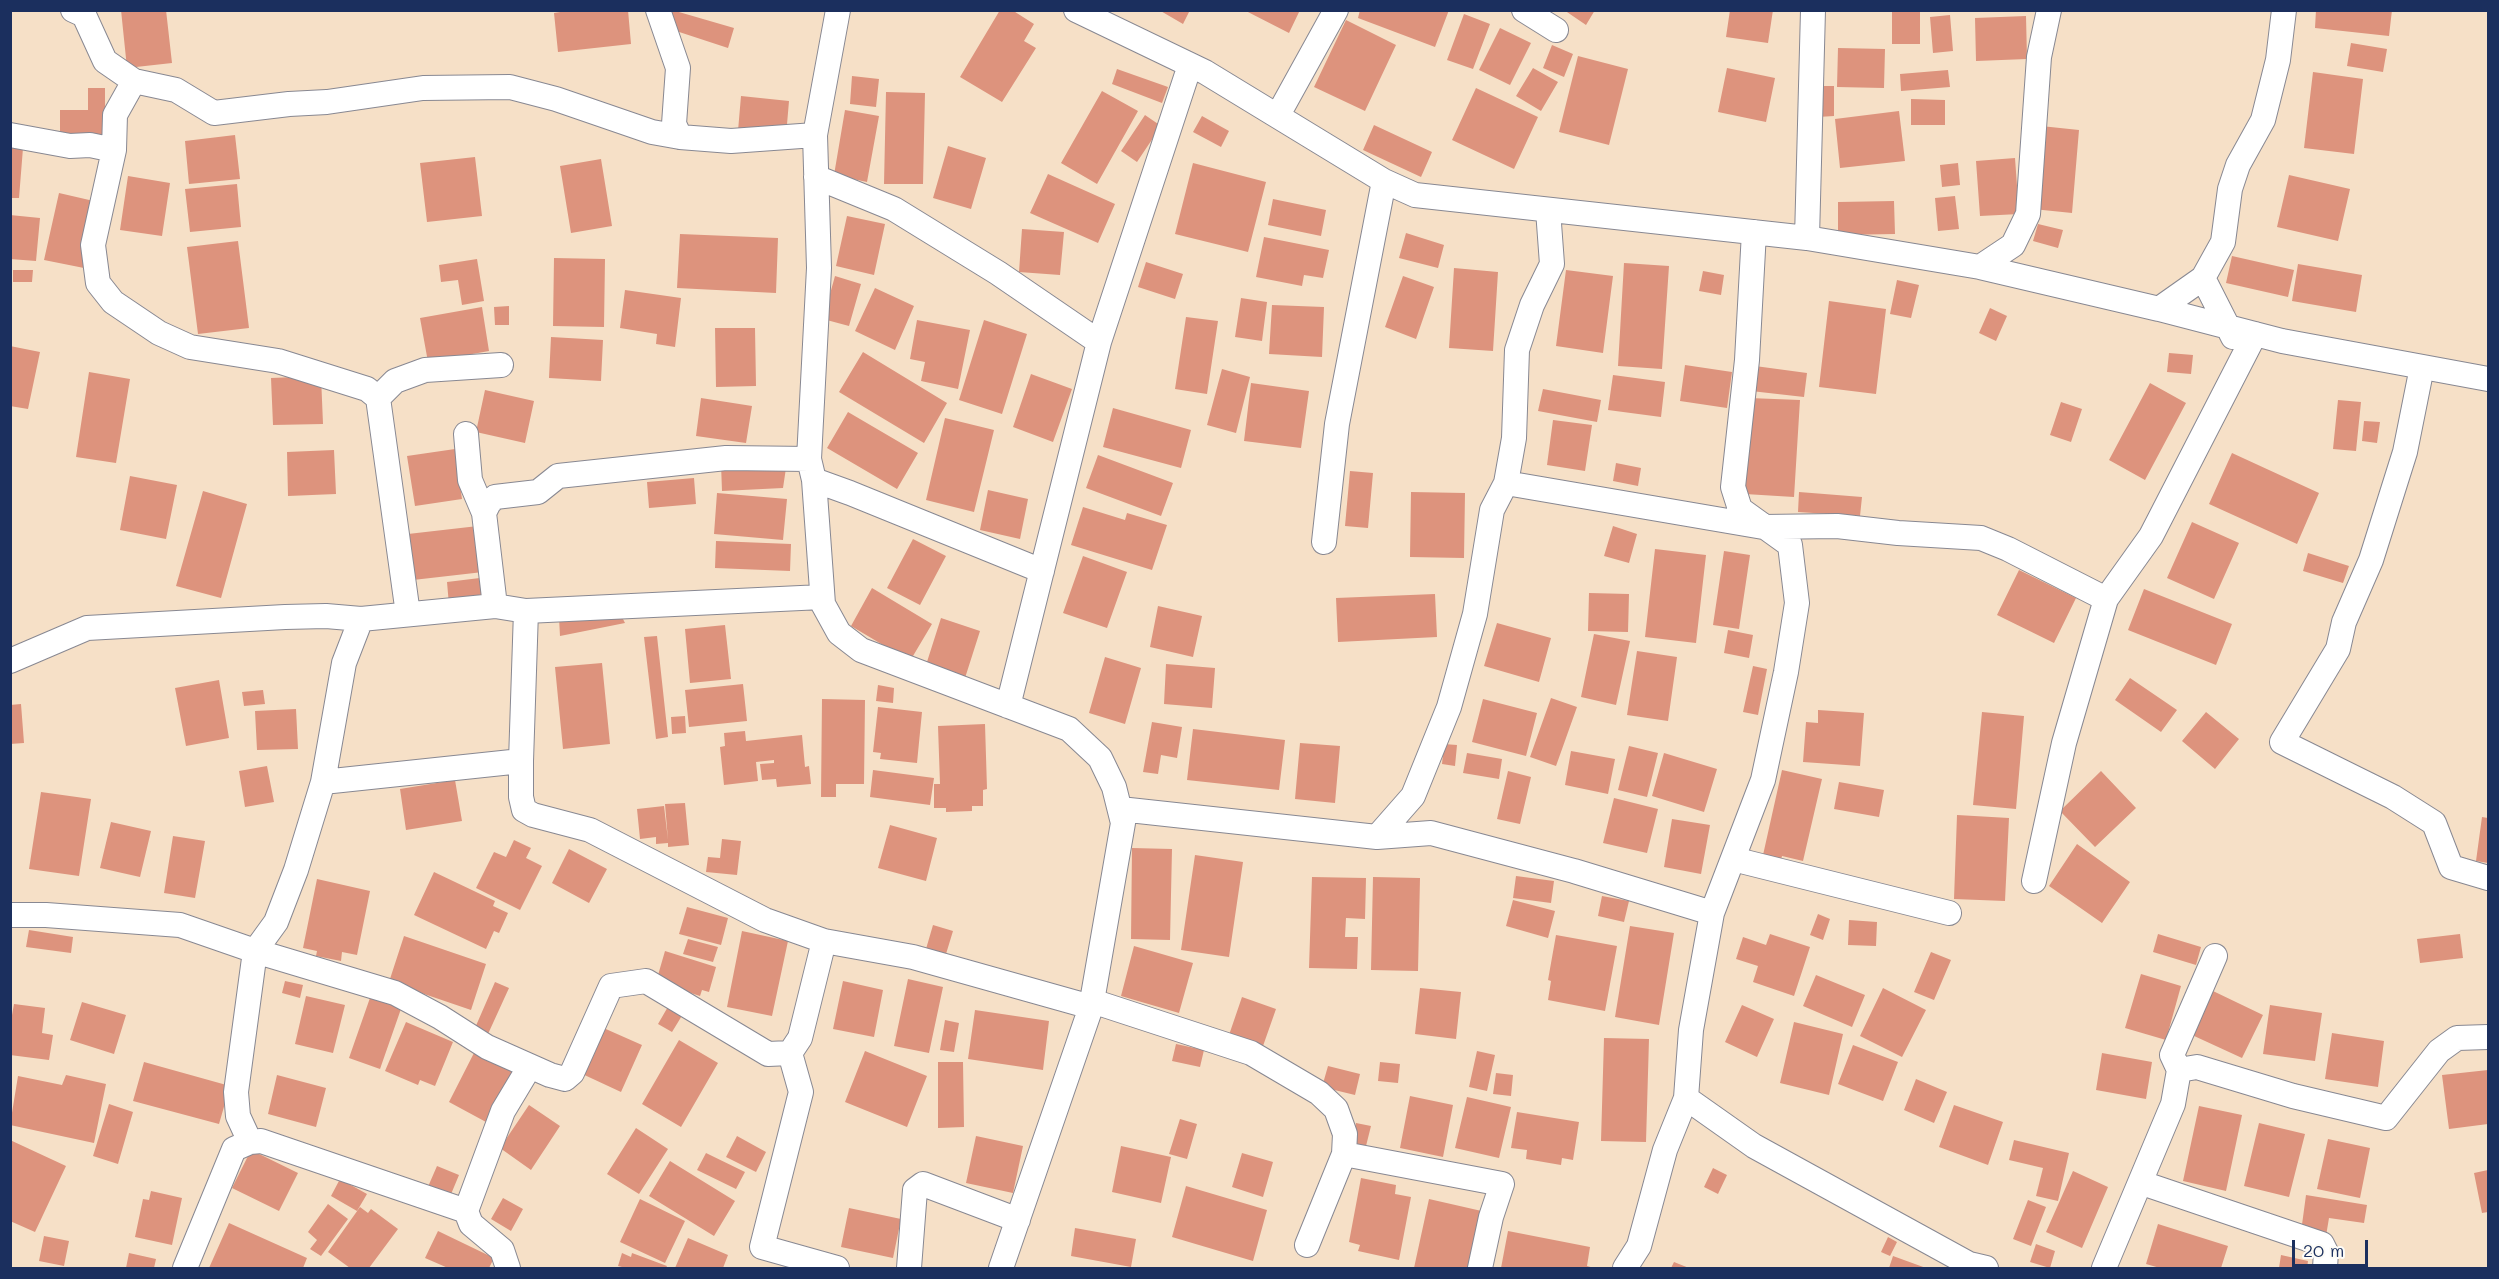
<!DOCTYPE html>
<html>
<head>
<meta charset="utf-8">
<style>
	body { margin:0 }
	#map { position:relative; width:2499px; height:1279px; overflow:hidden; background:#f6e0c7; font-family:Mali,sans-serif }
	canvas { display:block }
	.frame { position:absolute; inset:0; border:12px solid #1b2f5e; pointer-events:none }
	.scale { position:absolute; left:2292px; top:1240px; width:76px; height:27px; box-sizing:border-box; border:3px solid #1b2f5e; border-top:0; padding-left:8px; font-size:18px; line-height:21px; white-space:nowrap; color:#1b2f5e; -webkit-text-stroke:4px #fdfcf7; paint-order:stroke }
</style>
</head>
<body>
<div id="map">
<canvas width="2499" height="1279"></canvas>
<div class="frame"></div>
<div class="scale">20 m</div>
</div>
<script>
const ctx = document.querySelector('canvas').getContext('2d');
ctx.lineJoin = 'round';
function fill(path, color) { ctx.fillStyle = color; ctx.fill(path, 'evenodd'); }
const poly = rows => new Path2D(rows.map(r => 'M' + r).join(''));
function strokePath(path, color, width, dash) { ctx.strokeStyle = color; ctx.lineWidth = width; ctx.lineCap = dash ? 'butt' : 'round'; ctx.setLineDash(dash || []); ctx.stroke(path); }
const building = poly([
	[121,10,166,10,172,63,127,68],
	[573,10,628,10,631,44,558,52,554,13],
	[672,10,734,28,728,48,667,28],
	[1000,10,1012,10,1034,24,1024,41,1036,48,1002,102,960,77],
	[1159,10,1190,10,1183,24],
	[1244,10,1300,10,1289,33],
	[1360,10,1449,10,1435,47,1358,18],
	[1564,10,1595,10,1586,25],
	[1730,10,1773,10,1768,43,1726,37],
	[1892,10,1920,10,1920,44,1892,44],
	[2316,10,2392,10,2389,36,2315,28],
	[1464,14,1490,24,1473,69,1447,60],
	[1950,15,1953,51,1933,53,1930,17],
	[2026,16,2027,59,1976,61,1975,18],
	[1346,20,1396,45,1365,111,1314,87],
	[1500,28,1531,43,1510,85,1479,70],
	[2351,43,2387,49,2383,72,2347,66],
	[1552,45,1573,54,1564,77,1543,68],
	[1838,48,1885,49,1884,88,1837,87],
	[1578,56,1628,69,1609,145,1559,132],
	[1533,68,1558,82,1541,111,1516,96],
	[1727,68,1775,78,1766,122,1718,112],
	[1117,69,1168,87,1162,103,1112,84],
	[1948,70,1950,87,1901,91,1900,74],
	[2313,72,2363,79,2354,154,2304,148],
	[852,76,879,79,876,107,850,104],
	[1817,86,1834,86,1834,116,1818,117],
	[88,88,105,88,105,138,60,138,60,110,88,110],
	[1476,88,1538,117,1514,169,1452,140],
	[1102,91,1138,111,1097,184,1061,163],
	[886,92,925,93,923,184,884,184],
	[741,96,789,101,786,136,738,131],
	[1911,99,1945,100,1945,125,1911,125],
	[845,110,879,116,867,182,834,175],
	[1899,111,1905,161,1840,168,1835,119],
	[1145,115,1161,126,1137,162,1121,151],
	[1202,116,1229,131,1221,147,1193,132],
	[1374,125,1432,152,1421,177,1363,150],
	[2041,126,2079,130,2072,213,2033,209],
	[235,135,240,179,189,184,185,141],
	[948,146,986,158,971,209,933,198],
	[10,147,23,148,19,198,10,198],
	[475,157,482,216,427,222,420,163],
	[2015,158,2019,214,1980,216,1976,161],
	[601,159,612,226,571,233,560,166],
	[1193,163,1266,182,1248,252,1175,234],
	[1958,163,1960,185,1942,187,1940,165],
	[1048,174,1115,204,1098,243,1030,213],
	[2289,175,2350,189,2338,241,2277,227],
	[128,176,170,183,162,236,120,230],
	[237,184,241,227,190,232,185,189],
	[59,193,98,202,84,268,44,260],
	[1955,196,1959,229,1938,231,1935,198],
	[1273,199,1326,210,1321,236,1268,225],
	[1894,201,1895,234,1838,235,1838,202],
	[10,215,40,218,36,261,10,259],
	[847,216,885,224,874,275,836,266],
	[2038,224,2063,230,2058,248,2033,241],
	[1022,229,1064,232,1060,275,1019,272],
	[1406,233,1444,245,1438,268,1399,258],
	[680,234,778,238,776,293,677,288],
	[1264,237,1329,250,1323,278,1304,275,1302,286,1256,277],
	[238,241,249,328,198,334,187,247],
	[2232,256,2294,270,2288,297,2226,283],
	[554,258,605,259,604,327,553,326],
	[477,259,484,301,462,305,458,280,441,282,439,265],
	[1146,262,1183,274,1175,299,1138,287],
	[1624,263,1669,266,1662,369,1618,366],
	[2298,264,2362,275,2356,312,2292,301],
	[1454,268,1498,272,1493,351,1449,348],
	[13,270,33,270,32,282,13,282],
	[1566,270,1613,276,1603,353,1556,346],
	[1703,271,1724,275,1721,295,1699,291],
	[835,276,861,284,849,326,823,319],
	[1403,276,1434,287,1416,339,1385,327],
	[1897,280,1919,285,1911,318,1890,314],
	[875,288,914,306,895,350,855,331],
	[625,290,681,298,675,347,656,344,657,334,620,328],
	[1241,298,1267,302,1262,341,1235,337],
	[1829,301,1886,309,1876,394,1819,387],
	[1272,305,1324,307,1322,357,1269,354],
	[509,306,509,325,495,325,494,307],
	[482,307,489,351,428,362,420,318],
	[1990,308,2007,316,1996,341,1979,333],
	[1186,317,1218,321,1207,394,1175,389],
	[917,320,970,330,958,389,921,381,925,362,910,359],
	[984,320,1027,334,1002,414,959,400],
	[715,328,755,328,756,386,716,387],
	[551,337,603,340,601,381,549,378],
	[10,346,40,352,28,409,10,406],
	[863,352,947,403,924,443,839,392],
	[2169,353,2193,355,2191,374,2167,372],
	[1685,365,1732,372,1727,408,1680,401],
	[1755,366,1807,373,1804,397,1751,391],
	[1222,369,1250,377,1236,433,1207,425],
	[89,372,130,379,116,463,76,457],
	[1031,374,1072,389,1053,442,1013,427],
	[1613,375,1665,382,1661,417,1608,410],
	[321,376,323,424,273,425,271,378],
	[1251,383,1309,391,1301,448,1244,441],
	[2150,383,2186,403,2145,480,2109,460],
	[1543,389,1601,400,1597,422,1538,411],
	[485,390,534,401,525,443,476,432],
	[701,398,752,406,746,443,696,436],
	[1749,398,1800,400,1794,497,1745,494],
	[2338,400,2361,402,2356,451,2333,449],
	[2061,402,2082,409,2071,442,2050,435],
	[1113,408,1191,430,1181,468,1103,447],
	[848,412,918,453,897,489,827,448],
	[945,418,994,430,974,512,926,500],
	[1553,420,1592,425,1585,471,1547,465],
	[2364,421,2380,422,2377,443,2362,441],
	[455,449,462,499,415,506,407,456],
	[334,450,336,494,288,496,287,452],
	[2232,453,2319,493,2297,544,2209,504],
	[1098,455,1173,483,1161,516,1086,488],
	[1616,463,1641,468,1638,486,1613,481],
	[721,464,786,468,783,488,722,491],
	[1350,471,1373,473,1368,528,1345,526],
	[130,476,177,485,166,539,120,530],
	[694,478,696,504,649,508,647,482],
	[988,490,1028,499,1020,539,980,530],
	[203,491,247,504,221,598,176,586],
	[1411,492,1465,493,1464,558,1410,557],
	[1799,492,1862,497,1860,516,1798,512],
	[717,493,787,499,783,540,714,534],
	[1083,507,1125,520,1127,513,1167,525,1152,570,1071,545],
	[2192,522,2239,543,2214,599,2167,578],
	[478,526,483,572,413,580,408,534],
	[1613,526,1637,534,1629,563,1604,556],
	[913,539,946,556,920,605,887,588],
	[716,541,791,544,790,571,715,568],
	[1655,549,1706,555,1696,643,1645,637],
	[1724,551,1750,555,1739,629,1713,625],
	[2308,553,2349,566,2343,583,2303,571],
	[1083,556,1127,572,1107,628,1063,613],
	[2019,570,2076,598,2054,643,1997,615],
	[488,577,490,600,449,605,447,582],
	[872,588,932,624,910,661,851,626],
	[2144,589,2232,624,2216,665,2128,630],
	[1589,593,1629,594,1628,632,1588,631],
	[1435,594,1437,637,1338,642,1336,598],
	[1158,606,1202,616,1193,657,1150,647],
	[619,611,625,623,560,636,559,618],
	[941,618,980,631,965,678,926,665],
	[1497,623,1551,638,1539,682,1484,666],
	[725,625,731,679,690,683,685,629],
	[1728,630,1753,635,1749,658,1724,653],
	[1594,634,1630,641,1616,705,1581,697],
	[657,636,668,737,656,739,644,637],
	[1637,651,1677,657,1668,721,1627,715],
	[1105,657,1141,668,1125,724,1089,713],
	[602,663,610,744,563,749,555,667],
	[1166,664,1215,668,1212,708,1164,704],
	[1753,666,1767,669,1758,715,1743,712],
	[2130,678,2177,710,2161,732,2115,700],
	[219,680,229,738,186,746,175,688],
	[743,684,747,721,689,727,685,690],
	[878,685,894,688,893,703,876,701],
	[263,690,265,704,244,706,242,692],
	[1551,698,1577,707,1556,766,1530,757],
	[822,699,865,700,864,784,836,784,836,797,821,797],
	[1483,699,1537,713,1526,756,1472,742],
	[21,704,24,743,10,744,10,705],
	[878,707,922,712,917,763,880,759,881,753,873,752],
	[296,709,298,749,257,750,255,711],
	[1818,710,1864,713,1860,766,1803,762,1806,722,1818,723],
	[1982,712,2024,716,2016,809,1973,805],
	[2206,712,2239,739,2215,769,2182,741],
	[685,716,686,733,672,734,671,717],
	[1152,722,1182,727,1177,758,1161,755,1158,774,1143,772],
	[985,724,987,789,983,790,983,806,972,806,972,811,946,812,946,808,934,808,934,784,940,784,938,726],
	[1193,729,1285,740,1279,790,1187,780],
	[745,731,746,741,802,735,805,767,809,766,811,784,777,787,776,779,762,780,760,764,774,763,774,760,756,762,758,781,724,785,720,747,725,746,724,733],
	[1300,743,1340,746,1335,803,1295,799],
	[1444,744,1457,745,1455,766,1442,764],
	[1629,746,1658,753,1647,797,1618,790],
	[1571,751,1615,759,1608,794,1565,785],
	[1467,753,1502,759,1499,779,1463,773],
	[1664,753,1717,769,1704,812,1652,796],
	[267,766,274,802,245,807,239,771],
	[873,770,934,778,930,805,870,797],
	[1782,770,1822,779,1803,861,1782,856,1779,868,1761,864],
	[1508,771,1531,777,1520,824,1497,819],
	[2101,771,2136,808,2095,847,2060,811],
	[455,780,462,821,406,830,400,789],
	[1839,782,1884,790,1879,817,1834,809],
	[41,792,91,799,79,876,29,869],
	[1614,798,1658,809,1647,853,1603,843],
	[685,803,689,845,668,847,668,843,656,844,656,837,640,839,637,809,664,806,668,840,665,804],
	[1957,815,2009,818,2005,901,1954,899],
	[2482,817,2488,818,2488,863,2476,861],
	[1672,819,1710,825,1701,874,1664,867],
	[111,822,151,831,140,877,100,868],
	[890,825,937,838,926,881,878,868],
	[173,836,205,841,195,898,164,893],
	[722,839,741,841,737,875,706,872,708,857,720,858],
	[514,840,531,848,526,858,542,866,520,910,476,888,494,852,506,857],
	[2077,844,2130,882,2102,923,2049,886],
	[1132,848,1172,849,1170,940,1131,939],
	[569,849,607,869,589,903,552,883],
	[1195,855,1243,862,1229,957,1181,950],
	[434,872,495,901,493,906,508,913,499,933,494,931,486,949,414,915],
	[1516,876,1554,881,1551,903,1513,898],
	[1312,877,1366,878,1365,919,1346,918,1345,937,1358,937,1357,969,1309,968],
	[1373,877,1420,878,1418,971,1371,970],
	[317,879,370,891,357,955,342,952,341,961,316,956,317,951,303,948],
	[1602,896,1629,901,1624,922,1598,916],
	[1513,900,1555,911,1548,938,1506,926],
	[687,907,728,918,721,945,679,934],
	[1818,914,1830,919,1823,940,1810,935],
	[1849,920,1877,922,1876,946,1848,945],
	[933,925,953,931,946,954,926,949],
	[1630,926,1674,933,1659,1025,1615,1017],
	[29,930,73,937,71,953,26,947],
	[742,931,788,941,772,1016,727,1007],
	[1770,934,1810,947,1794,996,1753,982,1758,966,1736,959,1743,937,1766,945],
	[2158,934,2201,947,2196,965,2153,952],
	[2460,934,2463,958,2420,963,2417,939],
	[1556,935,1617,946,1605,1011,1548,1000,1551,981,1548,980],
	[404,936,486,964,471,1010,389,982],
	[688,939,718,947,713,962,683,954],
	[1134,946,1193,963,1179,1013,1121,996],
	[665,951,716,967,709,992,702,990,700,996,656,982],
	[1931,952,1951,960,1934,1000,1914,992],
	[2141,974,2181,986,2166,1040,2125,1028],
	[1816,975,1865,995,1852,1027,1803,1006],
	[908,979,943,987,929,1053,894,1046],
	[285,981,303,985,300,998,282,993],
	[843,981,883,990,874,1037,833,1029],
	[495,982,509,988,488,1034,475,1028],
	[1420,988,1461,992,1456,1039,1415,1034],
	[1883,988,1926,1010,1902,1057,1860,1036],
	[2213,991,2263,1015,2242,1058,2192,1035],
	[371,995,402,1006,380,1069,349,1058],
	[306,996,345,1005,333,1053,295,1044],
	[1242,997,1276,1009,1263,1046,1229,1035],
	[82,1002,126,1015,114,1054,70,1040],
	[14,1004,45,1008,42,1033,53,1035,49,1060,10,1055,10,1026],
	[669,1005,683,1014,672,1032,658,1024],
	[1742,1005,1774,1019,1757,1057,1725,1042],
	[2270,1005,2322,1013,2315,1061,2263,1054],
	[975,1010,1049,1021,1043,1070,968,1059],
	[945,1020,959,1023,954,1052,940,1050],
	[406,1022,453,1042,435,1086,420,1080,418,1085,385,1071],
	[1794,1022,1843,1034,1829,1095,1780,1083],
	[599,1026,642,1045,621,1092,578,1072],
	[2332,1033,2384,1041,2378,1087,2325,1079],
	[1604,1038,1649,1039,1646,1142,1601,1141],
	[679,1040,718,1063,681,1127,642,1104],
	[1176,1044,1204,1050,1200,1067,1172,1061],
	[1853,1045,1898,1062,1883,1101,1838,1084],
	[475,1051,513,1071,486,1122,449,1102],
	[865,1051,927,1076,907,1127,845,1102],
	[1477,1051,1495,1055,1487,1091,1469,1087],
	[2102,1053,2152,1062,2146,1099,2096,1090],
	[144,1062,230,1086,219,1124,133,1101],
	[938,1062,963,1062,964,1127,938,1128],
	[1380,1062,1400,1064,1398,1083,1378,1081],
	[1328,1066,1360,1074,1355,1095,1322,1087],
	[2488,1070,2488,1124,2449,1129,2442,1075],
	[1496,1073,1513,1075,1511,1096,1493,1094],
	[66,1075,106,1084,94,1143,10,1125,18,1076,62,1085],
	[277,1075,326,1088,316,1127,268,1114],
	[1916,1079,1947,1092,1934,1123,1904,1110],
	[1410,1096,1453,1105,1443,1157,1400,1148],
	[1467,1097,1511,1107,1499,1158,1455,1148],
	[109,1104,133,1112,118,1164,93,1156],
	[529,1105,560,1126,531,1170,500,1148],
	[1954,1105,2003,1122,1988,1165,1939,1147],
	[2199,1106,2242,1115,2226,1191,2183,1181],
	[1517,1112,1579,1122,1573,1160,1562,1158,1561,1165,1526,1159,1527,1150,1511,1148],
	[1180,1119,1197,1124,1187,1159,1169,1154],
	[1356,1123,1371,1126,1366,1146,1352,1143],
	[2259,1123,2305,1134,2289,1197,2244,1186],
	[636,1128,668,1149,639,1194,607,1174],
	[737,1136,766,1152,756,1172,726,1157],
	[976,1136,1023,1146,1013,1193,966,1183],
	[2328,1139,2370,1148,2360,1198,2317,1189],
	[10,1140,66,1166,35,1232,10,1221],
	[2014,1140,2069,1153,2058,1201,2036,1196,2043,1168,2009,1160],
	[1121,1146,1171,1157,1161,1203,1112,1192],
	[251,1150,298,1173,279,1211,232,1188],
	[706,1153,745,1172,736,1189,697,1170],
	[1242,1153,1273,1162,1263,1197,1232,1187],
	[670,1161,735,1201,714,1236,649,1196],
	[437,1166,459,1175,449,1199,427,1189],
	[1713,1168,1727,1175,1718,1194,1704,1187],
	[2488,1170,2488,1212,2482,1213,2474,1173],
	[2073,1171,2108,1187,2082,1248,2046,1232],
	[1361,1178,1396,1185,1395,1194,1411,1197,1399,1260,1358,1251,1360,1245,1349,1242],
	[340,1179,367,1194,357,1211,331,1196],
	[1186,1186,1267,1210,1253,1261,1172,1237],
	[151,1191,182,1198,172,1245,135,1237,143,1199,149,1200],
	[2306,1195,2367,1205,2364,1223,2329,1218,2326,1236,2301,1232],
	[503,1198,523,1209,511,1231,491,1219],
	[640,1199,685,1221,665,1263,620,1242],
	[1429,1199,1486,1212,1473,1268,1414,1268],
	[2028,1200,2046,1207,2031,1246,2013,1239],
	[328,1204,348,1219,321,1256,310,1249,317,1240,308,1232],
	[360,1207,368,1213,371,1209,398,1229,369,1268,350,1268,328,1252],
	[849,1208,901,1219,893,1258,841,1247],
	[229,1223,307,1258,303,1268,209,1268],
	[2158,1224,2228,1246,2221,1268,2160,1268,2146,1264],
	[1075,1228,1136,1239,1131,1267,1071,1256],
	[438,1231,494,1258,489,1268,448,1268,425,1258],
	[1508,1231,1590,1247,1587,1266,1594,1268,1501,1268],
	[44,1236,69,1241,64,1266,39,1261],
	[1888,1237,1897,1242,1890,1256,1881,1252],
	[688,1238,728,1255,723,1268,675,1268],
	[2036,1244,2055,1251,2050,1268,2030,1262],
	[129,1253,156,1259,154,1268,126,1268],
	[622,1253,631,1257,632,1253,667,1266,666,1268,626,1268,618,1266],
	[2281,1255,2308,1261,2307,1268,2279,1268],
	[1893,1256,1926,1268,1889,1268],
	[1674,1262,1689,1268,1671,1268]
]);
const minor = poly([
	[73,10,84,15,105,61,134,81,176,90,214,113,289,104,327,102,423,88,510,87,556,99,652,132,680,137,731,141,815,135],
	[658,10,678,68,674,124,680,137],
	[838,10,815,135,819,268,809,459,814,480,823,604,839,633,861,650,1069,729,1100,758,1114,787,1123,823,1091,1007,1001,1268],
	[1076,10,1205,72,1384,181,1415,195,1807,238,1980,267,2159,309,2282,341,2488,379],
	[1524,10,1556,30],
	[1278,115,1336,10],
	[10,135,70,146,90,145,114,150,115,115,134,81],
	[114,150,93,245,98,283,113,302,159,333,190,347,278,361,367,389,378,398,408,614],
	[816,177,894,209,998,273,1099,342],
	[1807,238,1813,10],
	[1980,267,2013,245,2028,214,2039,57,2049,10],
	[2203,278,2233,337],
	[2159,309,2203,278,2223,242,2230,189,2238,165,2263,120,2278,60,2284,10],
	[2422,367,2405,452,2371,560,2344,622,2338,649,2282,742,2393,797,2434,823,2451,867,2488,878],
	[378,398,395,381,425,370,501,365],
	[466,434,470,480,484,513,495,606],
	[814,480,850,493,1042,571],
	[1506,483,1763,527,1837,526,1898,533,1981,538,2008,549,2106,599],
	[484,513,489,503,495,497,538,492,558,476,726,458,809,459],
	[1324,542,1337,424,1384,181],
	[526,611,521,761,521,797,524,810,533,815,590,830,765,920,824,941,913,957,1091,1007],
	[10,661,87,628,285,617,326,616,361,619,495,606,526,611,822,597],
	[1008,706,1099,342,1190,65],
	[323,782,521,761],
	[1120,809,1377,837,1431,833,1574,871,1712,913],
	[1377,837,1413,796,1449,707,1475,614,1492,510,1506,483,1514,438,1517,350,1532,305,1552,264,1548,210],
	[1733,859,1949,913],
	[2034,881,2064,743,2106,599,2151,536,2255,334],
	[10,915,46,915,180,925,255,951,395,993,440,1017,487,1047,550,1075,565,1079,572,1073,611,986,646,981,768,1054,790,1053,800,1038,824,941],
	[1092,1001,1251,1053,1319,1093,1336,1109,1345,1134,1344,1154,1307,1245],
	[790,1053,801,1092,762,1247,837,1268],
	[2179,1070,2197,1067,2293,1096,2386,1118,2439,1051,2457,1038,2488,1037],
	[1686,1098,1754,1146,1969,1264,1986,1268],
	[250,1142,238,1116,236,1092,255,951,276,922,296,870,323,782,344,663,361,619],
	[1344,1154,1502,1184,1491,1217,1480,1268],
	[2142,1183,2322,1244,2326,1252,2325,1268],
	[466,1211,503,1111,530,1066],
	[185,1268,234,1149,250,1142,261,1141,466,1211,471,1224,502,1250,508,1268],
	[909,1268,915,1190,923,1184,1018,1220],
	[1625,1268,1639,1246,1665,1150,1686,1098,1691,1030,1712,913,1763,780,1786,672,1797,603,1790,545,1740,509,1733,487,1747,360,1754,232],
	[2104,1268,2173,1104,2179,1070,2172,1055,2215,956]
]);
fill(building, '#dd937d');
strokePath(minor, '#888892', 26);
strokePath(minor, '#fff', 24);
</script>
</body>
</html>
